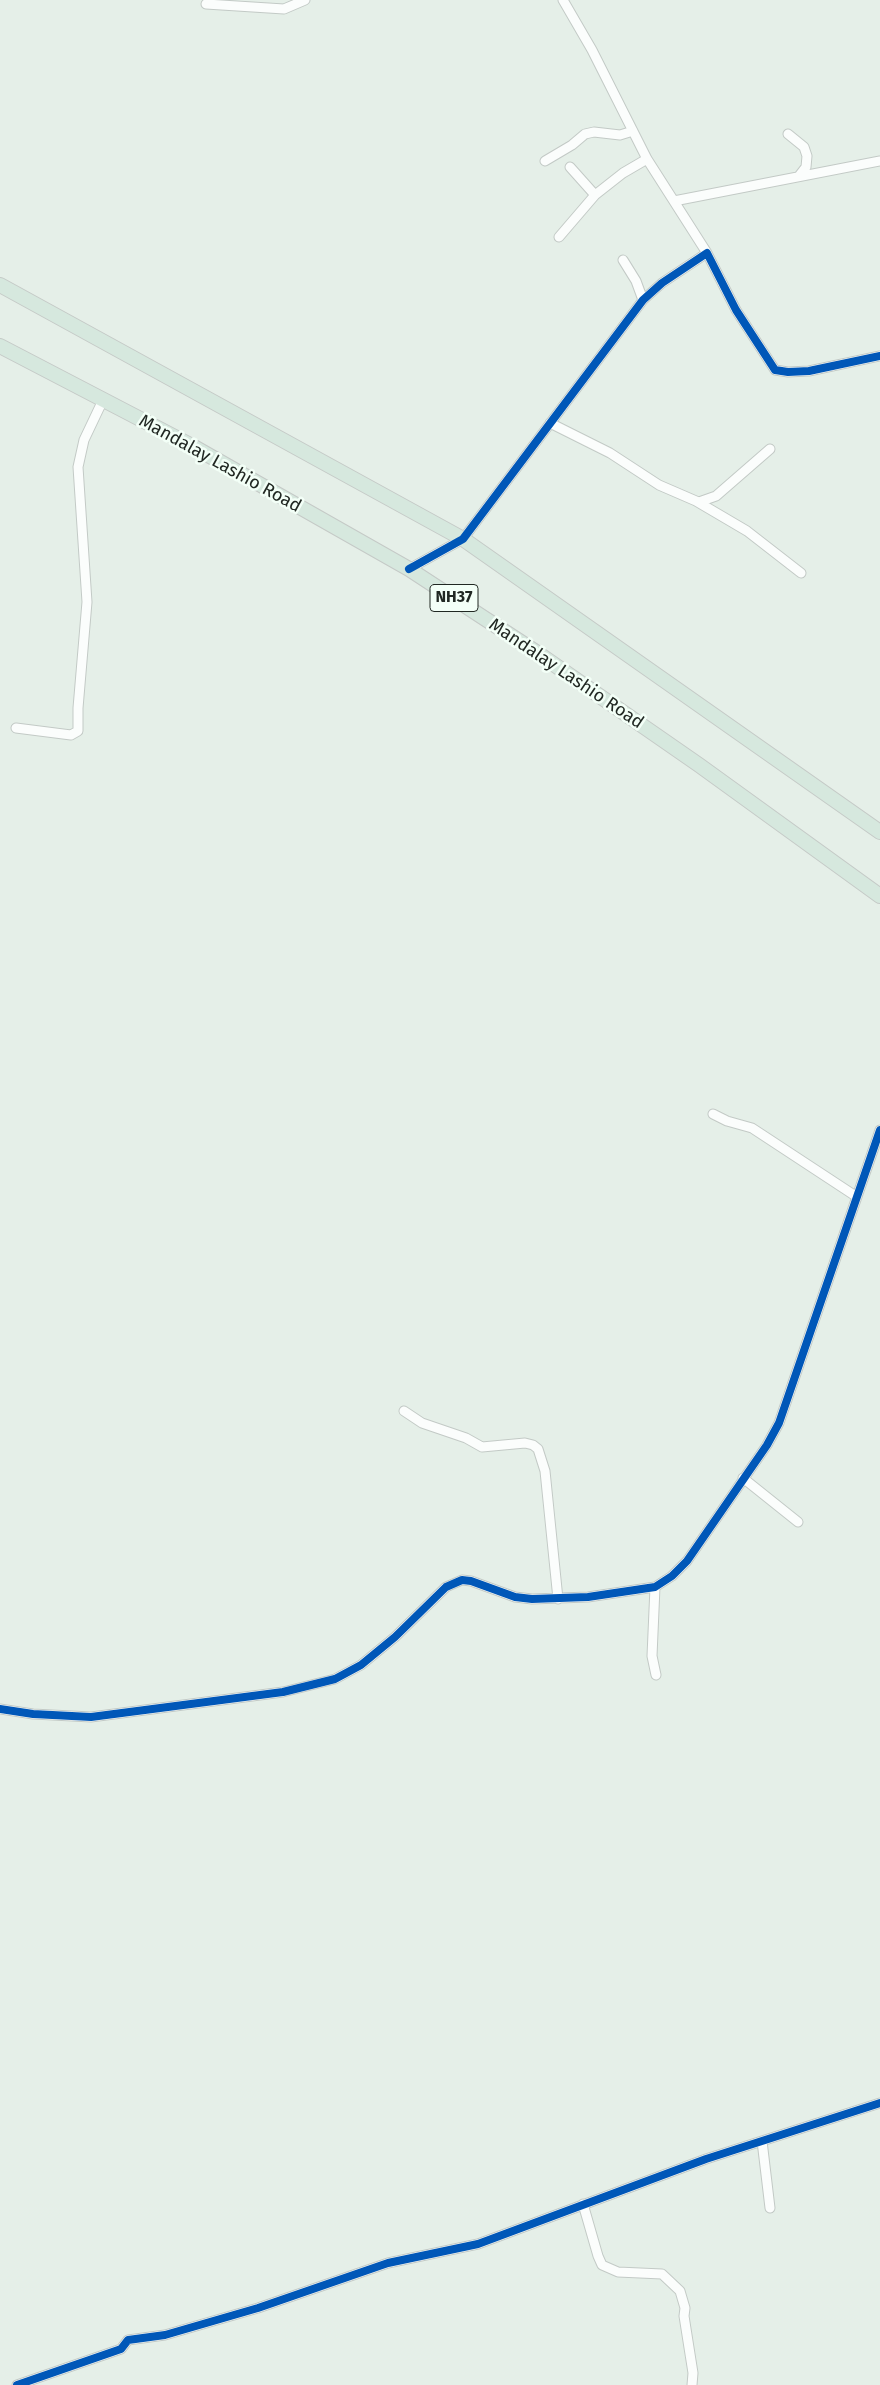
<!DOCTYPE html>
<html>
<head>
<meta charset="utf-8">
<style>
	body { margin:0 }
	canvas { display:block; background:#e5efe8 }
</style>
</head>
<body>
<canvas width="880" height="2385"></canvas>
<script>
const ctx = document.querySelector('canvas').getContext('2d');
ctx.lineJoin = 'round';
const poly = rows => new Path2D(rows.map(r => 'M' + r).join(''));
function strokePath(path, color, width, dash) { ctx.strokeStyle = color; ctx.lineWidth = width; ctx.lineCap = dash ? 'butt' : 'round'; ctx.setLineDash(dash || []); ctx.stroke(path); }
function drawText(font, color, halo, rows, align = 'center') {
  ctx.font = font + ' "Fira Sans",sans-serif'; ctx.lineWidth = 5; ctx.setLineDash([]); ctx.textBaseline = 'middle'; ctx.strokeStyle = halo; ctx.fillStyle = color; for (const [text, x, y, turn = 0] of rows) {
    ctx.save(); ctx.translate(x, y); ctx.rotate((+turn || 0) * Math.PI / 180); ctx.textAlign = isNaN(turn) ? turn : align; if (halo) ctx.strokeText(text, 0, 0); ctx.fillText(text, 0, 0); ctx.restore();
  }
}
const minor = poly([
	[563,0,592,50,647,159,707,253],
	[206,4,284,9,305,0],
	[788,134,804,147,807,156,806,167,799,176],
	[545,161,572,145,585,134,594,132,620,135,633,131],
	[570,167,595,195],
	[674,201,880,161],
	[559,237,595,195,623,173,647,159],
	[623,260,636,281,643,300],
	[550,423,610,453,659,485,696,501,747,531,801,573],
	[699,502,716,496,770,449],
	[409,569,463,539,643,300,662,283,707,253,736,310,775,370,788,372,809,371,880,356],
	[16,728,71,735,78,731,78,708,87,602,78,467,84,440,103,400],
	[713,1114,727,1121,752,1128,857,1197],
	[404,1411,422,1423,466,1438,482,1447,525,1443,533,1445,538,1449,545,1471,558,1599],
	[743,1478,798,1522],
	[655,1587,652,1656,656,1675],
	[0,1709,33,1714,91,1717,283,1692,335,1679,361,1665,395,1637,446,1587,462,1580,471,1581,515,1597,532,1599,588,1597,655,1587,672,1576,687,1561,767,1445,779,1423,880,1130],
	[762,2141,770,2208],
	[583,2204,598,2256,602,2265,618,2272,662,2274,680,2291,685,2308,684,2316,693,2373,692,2385],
	[17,2385,121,2349,128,2340,165,2335,258,2308,388,2263,478,2244,706,2159,880,2103]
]);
const trunk = poly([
	[0,285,463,539,880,832],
	[0,346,194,447,409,569,539,654,699,765,880,896]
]);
const cycleway = poly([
	[409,569,463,539,643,300,662,283,707,253,736,310,775,370,788,372,809,371,880,356],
	[0,1709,33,1714,91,1717,283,1692,335,1679,361,1665,395,1637,446,1587,462,1580,471,1581,515,1597,532,1599,588,1597,655,1587,672,1576,687,1561,767,1445,779,1423,880,1130],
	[17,2385,121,2349,128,2340,165,2335,258,2308,388,2263,478,2244,706,2159,880,2103]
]);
const shields = [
	[454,598,48]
];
const shieldNames = [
	["NH37",454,598]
];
const streetNames = [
	["Mandalay Lashio Road",220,464,29],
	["Mandalay Lashio Road",566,674,34]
];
strokePath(minor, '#c3cac6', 11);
strokePath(trunk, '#c5cac7', 16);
strokePath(minor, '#fbfdfc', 9);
strokePath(trunk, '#d6e8de', 14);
strokePath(cycleway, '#0057b8', 8);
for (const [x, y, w] of shields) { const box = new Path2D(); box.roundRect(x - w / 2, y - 13.5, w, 27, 4); ctx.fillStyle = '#f3fff7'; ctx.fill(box); strokePath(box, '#212823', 1); }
drawText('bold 16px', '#212823', null, shieldNames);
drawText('18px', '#212823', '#f3fff7', streetNames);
</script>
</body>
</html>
